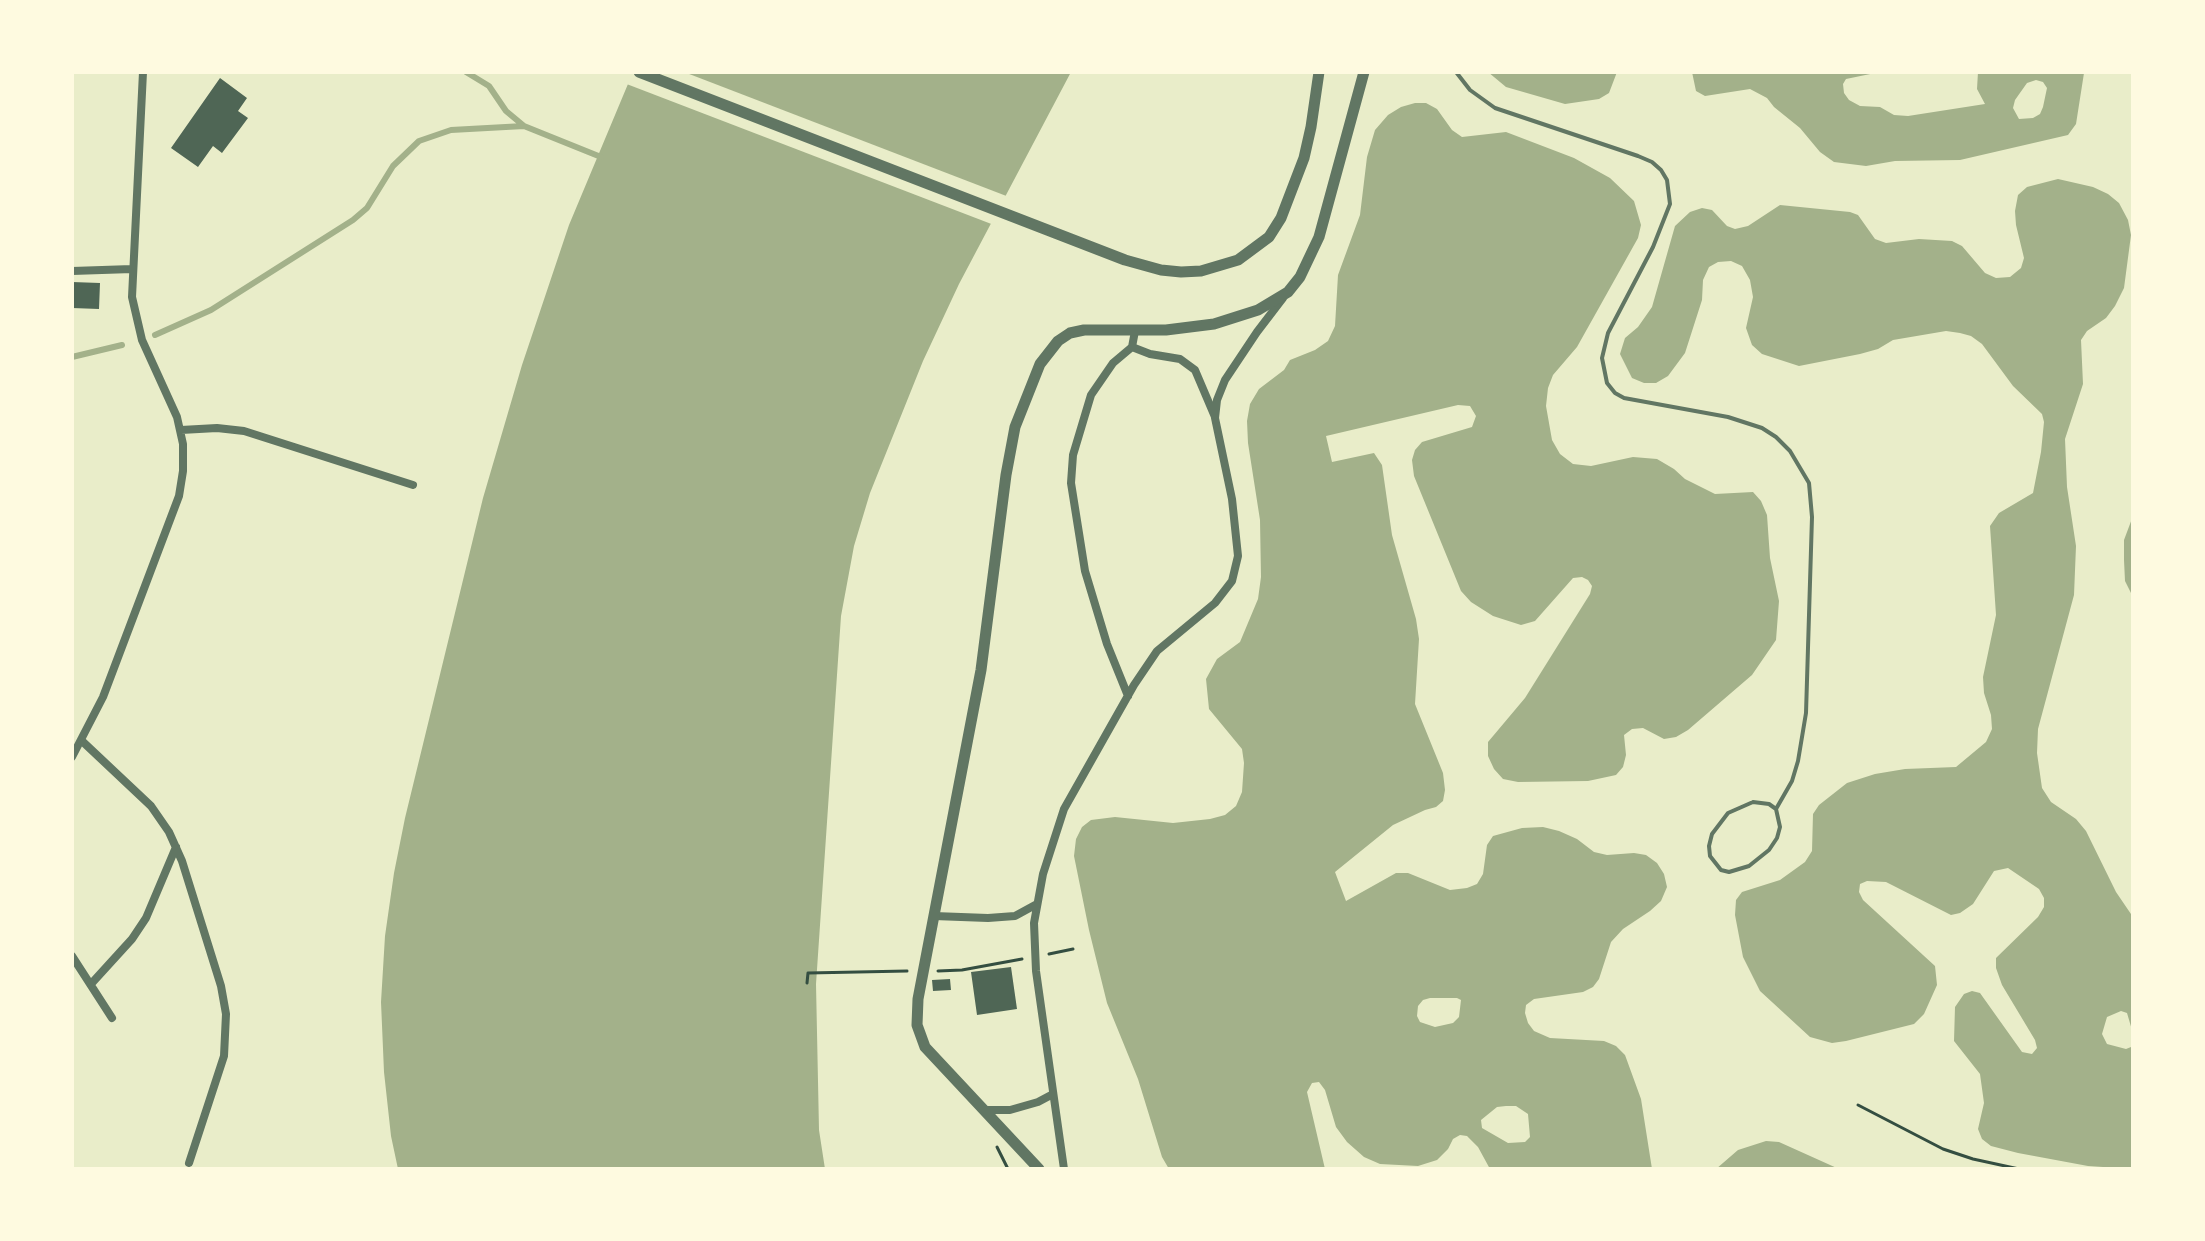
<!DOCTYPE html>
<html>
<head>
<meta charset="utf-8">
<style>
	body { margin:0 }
	#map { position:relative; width:2205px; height:1241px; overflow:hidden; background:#e9edc9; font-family:"Noto Serif",serif }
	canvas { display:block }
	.frame { position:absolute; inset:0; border:74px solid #fefae0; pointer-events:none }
</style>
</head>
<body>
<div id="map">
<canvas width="2205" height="1241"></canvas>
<div class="frame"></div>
</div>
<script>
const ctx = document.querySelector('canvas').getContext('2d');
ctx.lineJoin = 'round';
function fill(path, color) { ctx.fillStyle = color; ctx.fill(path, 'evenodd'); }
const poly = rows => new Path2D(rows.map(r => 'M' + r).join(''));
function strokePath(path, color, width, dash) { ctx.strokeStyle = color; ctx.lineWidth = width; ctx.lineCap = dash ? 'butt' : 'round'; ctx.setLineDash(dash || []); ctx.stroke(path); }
const water = poly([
	[633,72,1071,72,959,284,923,361,870,493,854,546,841,616,816,984,819,1130,825,1169,398,1169,391,1136,384,1072,381,1002,385,936,394,873,405,818,483,498,522,365,569,225],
	[1488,72,1617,72,1609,93,1599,99,1565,104,1506,87],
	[1692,72,1880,72,1846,79,1843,84,1844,93,1849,100,1860,106,1880,107,1894,115,1908,116,1985,104,1977,89,1978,72,2084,73,2076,124,2068,135,1960,160,1895,161,1866,166,1834,162,1820,152,1800,128,1774,107,1767,98,1750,89,1705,96,1696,91],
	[2036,80,2043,82,2047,88,2043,107,2040,114,2033,118,2019,119,2013,108,2015,100,2027,83],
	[1415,103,1426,103,1437,109,1452,130,1462,137,1506,132,1574,158,1610,178,1634,201,1641,225,1638,238,1577,347,1553,375,1548,388,1546,406,1552,440,1560,454,1573,464,1591,466,1633,457,1657,459,1674,469,1685,479,1715,494,1753,492,1761,501,1767,515,1770,558,1779,601,1776,640,1752,675,1688,730,1676,737,1664,739,1643,728,1632,729,1624,735,1626,755,1623,767,1616,775,1588,781,1518,782,1503,779,1494,769,1488,756,1488,742,1525,698,1590,594,1592,586,1588,580,1582,577,1573,578,1535,621,1521,625,1493,616,1471,602,1461,591,1414,476,1412,460,1415,450,1422,442,1472,427,1476,416,1470,406,1458,405,1326,436,1332,462,1374,453,1382,465,1392,535,1416,619,1419,639,1415,704,1443,773,1445,790,1443,801,1436,807,1425,810,1393,825,1335,872,1346,901,1396,873,1408,873,1450,890,1467,888,1477,884,1483,874,1487,845,1493,836,1522,828,1543,827,1559,831,1577,839,1594,852,1607,855,1634,853,1646,855,1657,863,1664,874,1667,887,1661,901,1650,911,1623,929,1611,942,1599,979,1593,987,1583,992,1534,999,1526,1005,1525,1013,1528,1023,1534,1031,1550,1038,1604,1041,1616,1046,1625,1055,1641,1099,1652,1169,1490,1169,1478,1147,1467,1136,1460,1135,1453,1139,1448,1149,1437,1160,1418,1166,1380,1164,1364,1157,1347,1142,1336,1127,1325,1090,1319,1082,1312,1083,1307,1092,1325,1169,1169,1169,1162,1157,1138,1079,1107,1003,1089,930,1074,856,1076,839,1082,827,1091,820,1115,817,1173,823,1210,819,1225,815,1236,806,1242,792,1244,763,1242,749,1209,709,1206,679,1217,659,1240,642,1258,599,1261,577,1260,520,1248,443,1247,421,1250,404,1259,389,1284,370,1290,360,1315,350,1328,341,1335,326,1338,275,1360,215,1367,157,1375,130,1388,115,1401,107],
	[1430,998,1457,998,1461,1000,1459,1017,1453,1023,1435,1027,1420,1022,1417,1016,1418,1006,1423,1000],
	[1506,1106,1516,1106,1528,1114,1530,1137,1525,1142,1508,1143,1482,1128,1481,1120,1497,1107],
	[2058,179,2093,187,2108,194,2119,203,2128,220,2131,235,2124,288,2115,306,2106,318,2087,331,2081,340,2083,384,2065,439,2067,487,2076,546,2074,595,2038,729,2037,753,2042,788,2051,802,2076,819,2086,831,2116,892,2133,917,2133,1169,2088,1166,2018,1153,1991,1146,1982,1139,1978,1129,1984,1103,1980,1074,1954,1041,1955,1007,1964,994,1972,991,1980,993,2022,1052,2032,1054,2037,1048,2035,1040,2002,985,1996,968,1996,958,2038,917,2044,907,2044,898,2039,889,2008,868,1994,871,1973,904,1960,913,1951,915,1886,882,1867,881,1860,884,1859,892,1863,900,1935,966,1937,985,1924,1014,1914,1024,1846,1041,1832,1043,1810,1037,1760,991,1743,957,1735,915,1736,900,1742,892,1780,880,1805,862,1812,851,1813,814,1819,805,1847,783,1875,774,1905,769,1956,767,1986,742,1992,729,1991,715,1984,693,1983,677,1996,615,1990,526,1999,513,2033,493,2041,452,2044,422,2042,414,2013,386,1982,344,1971,336,1960,333,1946,331,1893,340,1878,349,1860,354,1799,366,1762,354,1752,345,1746,328,1753,297,1750,280,1742,266,1731,261,1718,262,1709,267,1703,280,1702,300,1685,353,1668,376,1656,383,1644,383,1632,378,1620,354,1625,338,1638,327,1652,307,1675,226,1690,212,1702,208,1712,210,1727,226,1735,229,1748,226,1780,205,1850,212,1858,215,1875,239,1886,243,1919,239,1952,241,1962,246,1985,273,1996,278,2010,277,2021,268,2024,258,2016,225,2015,211,2018,195,2027,187],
	[2121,1011,2127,1013,2132,1030,2131,1047,2126,1049,2107,1044,2102,1034,2107,1017],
	[2133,516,2133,597,2125,581,2124,560,2124,540],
	[1766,1141,1779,1142,1839,1169,1716,1169,1738,1150]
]);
const pier = poly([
	[629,72,684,72,1009,197,994,225,624,83]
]);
const stream = poly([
	[466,72,489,86,506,111,524,126,601,157],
	[155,335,211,310,353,220,367,208,393,166,419,141,451,130,524,126],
	[72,357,122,345]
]);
const building = poly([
	[220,78,247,98,238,111,248,118,222,153,213,146,198,167,171,148],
	[72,282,100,283,99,309,72,308],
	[1011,967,1017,1009,977,1015,971,972],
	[950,979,951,990,933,991,932,980]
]);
const path = poly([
	[1049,954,1073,949],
	[938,971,962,970,1022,959],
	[807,983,808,973,907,971],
	[1858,1105,1943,1149,1973,1159,2019,1169],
	[997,1147,1008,1169]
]);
const service = poly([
	[1456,72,1470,90,1495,108,1638,156,1652,162,1661,170,1667,180,1670,204,1653,247,1608,333,1602,358,1607,383,1615,393,1624,398,1728,417,1762,428,1776,437,1790,451,1809,483,1812,517,1806,713,1798,761,1792,781,1776,809],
	[1753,802,1769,804,1776,809,1780,827,1777,838,1769,850,1749,866,1729,872,1721,870,1710,856,1709,846,1712,834,1728,813,1753,802]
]);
const minor = poly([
	[72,271,132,269],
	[1132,347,1150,354,1180,359,1195,370,1215,417],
	[181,430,217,428,244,431,413,485],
	[1128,696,1107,644,1085,571,1071,483,1073,455,1091,395,1113,363,1132,347,1135,331],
	[82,741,151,806,169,832,182,861,221,986,226,1014,224,1056,189,1163],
	[72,757,103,697,179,496,183,471,183,444,177,417,142,340,132,297,143,72],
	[934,916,988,918,1015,916,1037,904],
	[72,956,112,1018],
	[91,984,132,939,146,918,176,847],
	[985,1110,1010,1110,1038,1102,1053,1094],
	[1064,1169,1036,971,1034,923,1043,874,1064,809,1134,685,1157,651,1215,603,1232,581,1238,556,1232,499,1215,418,1217,400,1225,380,1257,332,1283,298]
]);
const tertiary = poly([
	[639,72,1125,260,1161,270,1181,272,1201,271,1238,260,1269,237,1281,218,1304,158,1311,127,1319,72],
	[1039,1169,925,1047,917,1025,918,999,981,670,1006,475,1015,427,1040,364,1058,341,1070,333,1084,330,1166,330,1214,324,1258,310,1288,292,1300,277,1319,237,1364,72]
]);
fill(water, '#a3b18a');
fill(pier, '#e9edc9');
strokePath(stream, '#a3b18a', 6);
fill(building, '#4f6655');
strokePath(path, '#344e41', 3);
strokePath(service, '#617663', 4);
strokePath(minor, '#617663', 8);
strokePath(tertiary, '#617663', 11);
</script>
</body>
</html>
